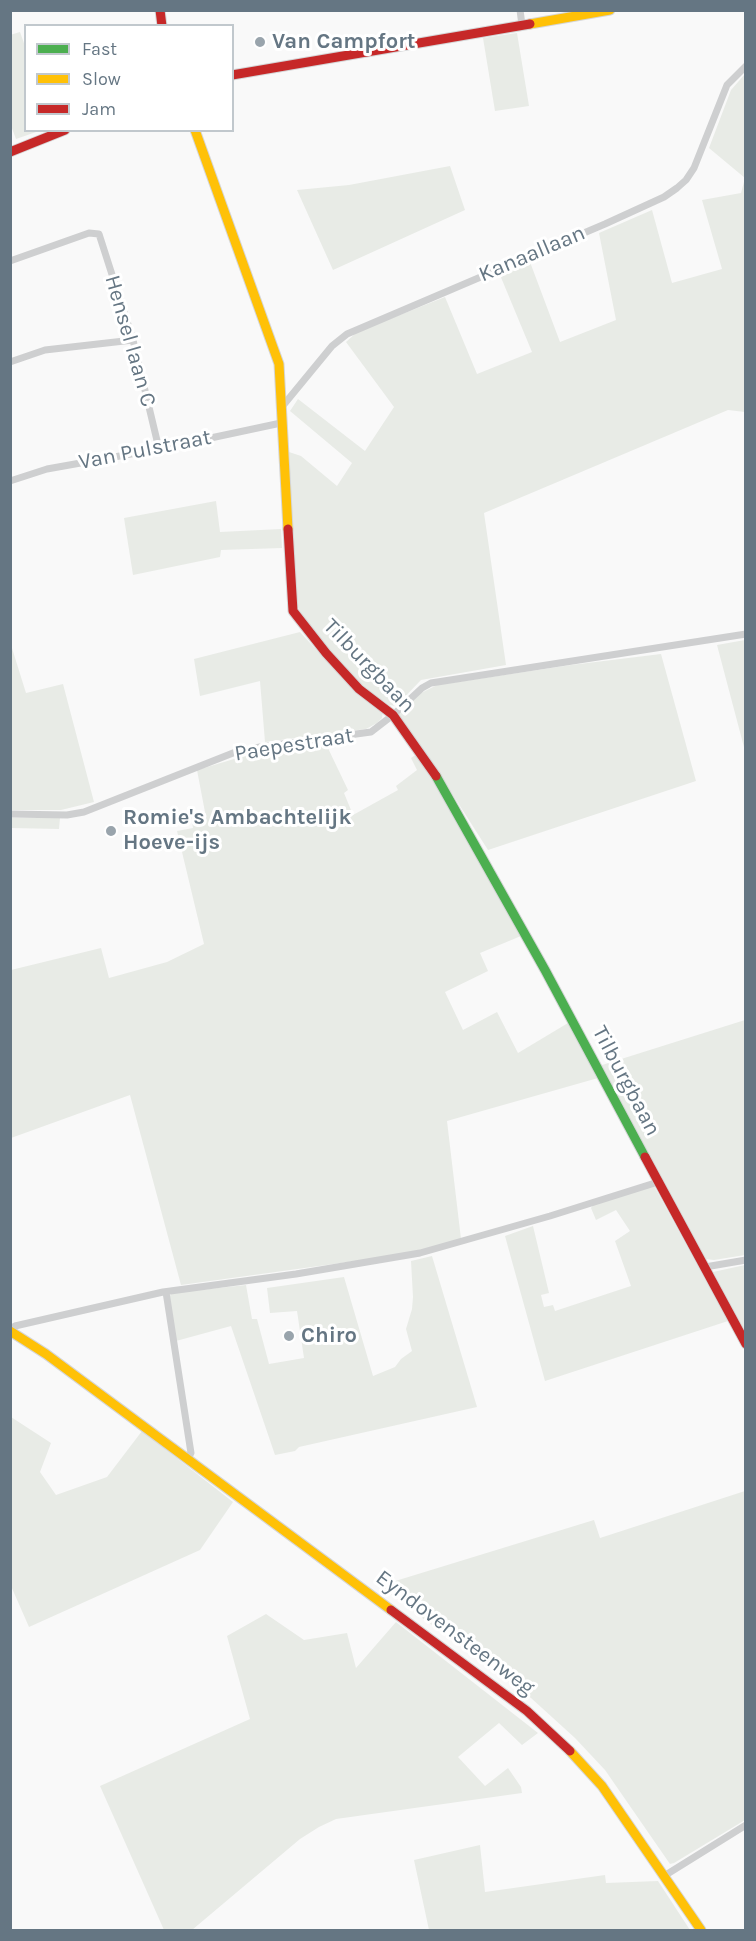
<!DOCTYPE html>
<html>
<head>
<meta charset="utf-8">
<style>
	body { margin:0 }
	#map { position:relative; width:756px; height:1941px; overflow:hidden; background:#f9f9f9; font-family:Karla,sans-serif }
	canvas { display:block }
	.frame { position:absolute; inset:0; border:12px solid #657683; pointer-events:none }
	.legend { position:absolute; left:24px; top:24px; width:210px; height:108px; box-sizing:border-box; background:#fff; border:2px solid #c1c8cd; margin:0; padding:8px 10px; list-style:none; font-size:18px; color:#657683 }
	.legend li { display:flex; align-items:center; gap:12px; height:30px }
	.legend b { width:30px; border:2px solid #c1c8cd }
</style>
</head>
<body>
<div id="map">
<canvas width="756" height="1941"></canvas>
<div class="frame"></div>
<ul class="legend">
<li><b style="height:8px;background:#4caf50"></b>Fast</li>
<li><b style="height:8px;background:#ffc107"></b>Slow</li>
<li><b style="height:8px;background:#c62828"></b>Jam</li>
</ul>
</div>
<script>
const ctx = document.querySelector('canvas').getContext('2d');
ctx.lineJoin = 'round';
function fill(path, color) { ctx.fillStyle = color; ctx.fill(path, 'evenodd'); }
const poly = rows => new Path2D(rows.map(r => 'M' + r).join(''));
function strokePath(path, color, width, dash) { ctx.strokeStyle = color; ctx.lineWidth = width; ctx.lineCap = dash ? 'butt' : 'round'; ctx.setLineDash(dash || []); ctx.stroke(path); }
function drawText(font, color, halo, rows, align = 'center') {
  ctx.font = font + ' Karla,sans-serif'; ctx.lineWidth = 6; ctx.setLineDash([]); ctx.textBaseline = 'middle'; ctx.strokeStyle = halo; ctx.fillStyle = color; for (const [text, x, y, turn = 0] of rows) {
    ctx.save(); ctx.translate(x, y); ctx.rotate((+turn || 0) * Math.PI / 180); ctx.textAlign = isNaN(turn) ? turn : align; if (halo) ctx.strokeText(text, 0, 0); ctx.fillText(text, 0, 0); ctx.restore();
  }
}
const green = poly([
	[20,32,25,46,26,130,39,131,16,139,10,123,10,35],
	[517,33,529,106,495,111,483,38],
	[745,74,745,412,728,410,484,513,506,665,421,680,396,706,389,705,363,687,307,624,299,609,296,601,289,452,301,456,337,486,352,463,290,411,298,399,365,451,394,407,346,342,357,332,445,297,477,374,532,352,500,275,530,262,560,342,616,320,599,233,652,210,672,283,722,269,702,200,741,193,745,178,709,148,731,90],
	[450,166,465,210,333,270,297,190,349,185],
	[216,501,220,532,281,529,282,548,221,550,220,557,133,575,124,518],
	[300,632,356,693,383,711,382,718,377,723,366,729,265,742,260,681,200,696,194,659],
	[745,640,746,640,745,751,717,645],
	[11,645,26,693,63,684,94,802,61,810,11,810],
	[661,654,696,781,488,850,430,759,398,714,417,695,437,685,571,665],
	[326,744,348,790,344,793,353,815,398,790,396,786,417,770,411,758,417,754,458,822,521,936,480,953,488,971,445,992,463,1030,497,1012,518,1053,568,1023,598,1078,447,1121,461,1239,431,1249,370,1259,181,1285,130,1095,11,1138,11,970,101,948,109,978,167,962,204,944,177,831,193,828,191,816,205,812,197,770,261,751],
	[11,818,60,818,59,829,11,828],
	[745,1020,745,1255,714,1260,706,1259,702,1253,599,1066],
	[654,1186,728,1321,545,1381,505,1236,533,1226,549,1293,541,1295,544,1307,553,1305,555,1311,631,1286,615,1241,630,1231,616,1210,596,1220,591,1208,593,1205],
	[432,1256,477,1407,299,1447,295,1451,275,1455,231,1326,176,1341,169,1297,172,1293,246,1285,252,1319,257,1319,269,1364,304,1358,297,1311,270,1313,267,1288,344,1277,373,1376,395,1367,401,1359,412,1351,406,1329,412,1309,413,1297,411,1261],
	[745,1265,745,1334,713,1277,713,1272],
	[11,1417,51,1443,40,1472,56,1495,107,1477,142,1431,233,1502,200,1550,29,1627,11,1586],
	[745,1491,745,1820,674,1863,670,1864,605,1770,575,1738,531,1698,379,1586,594,1520,600,1538],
	[266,1614,304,1640,347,1633,356,1668,396,1622,538,1733,522,1745,499,1723,458,1757,485,1786,508,1768,521,1787,522,1793,336,1819,319,1827,300,1839,192,1930,164,1930,100,1786,250,1719,227,1636],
	[480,1845,485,1892,605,1875,606,1883,658,1881,690,1930,429,1930,414,1860]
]);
const street = poly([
	[520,10,522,25],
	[10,261,89,233,99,234,133,340,159,449],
	[10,362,45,350,133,340],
	[281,408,332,346,347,334,605,224,664,197,677,188,686,180,694,168,727,85,746,66],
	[10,481,47,469,159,449,281,423],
	[10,814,67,815,84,812,233,753,260,747,371,732,393,715,422,688,431,683,746,634],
	[705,1267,746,1260],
	[166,1292,191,1453,187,1459],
	[10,1329,15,1326,163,1292,296,1274,420,1253,550,1216,658,1182],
	[664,1876,746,1825]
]);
const fast = poly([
	[436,776,545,970,645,1157]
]);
const slow = poly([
	[530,24,610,10],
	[195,130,279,364,288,529],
	[10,1331,46,1354,391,1610],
	[570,1751,602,1786,701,1930]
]);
const jam = poly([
	[160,10,162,26],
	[232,75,530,24],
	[10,152,65,130],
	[288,529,293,611,326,653,359,689,393,715,436,776],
	[645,1157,746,1344],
	[391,1610,527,1711,570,1751]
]);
const markers = [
	[260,42,6,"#99a4ac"],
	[111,831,6,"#99a4ac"],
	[289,1336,6,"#99a4ac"]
];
const poiNames = [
	["Van Campfort",272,42],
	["Romie's Ambachtelijk",123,818],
	["Hoeve-ijs",123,843],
	["Chiro",301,1336]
];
const streetNames = [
	["Kanaallaan",532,254,-23],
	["Hensel laan C",130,341,74],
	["Van Pulstraat",145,450,-11],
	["Tilburgbaan",369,666,46],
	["Paepestraat",294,745,-9],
	["Tilburgbaan",626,1081,62],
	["Eyndovensteenweg",455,1633,37]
];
fill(green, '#e8ebe6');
strokePath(fast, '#d5d6d7', 11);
strokePath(slow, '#d5d6d7', 11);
strokePath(jam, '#d5d6d7', 11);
strokePath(street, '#cecfd0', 7);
strokePath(fast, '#4caf50', 9);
strokePath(slow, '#ffc107', 9);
strokePath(jam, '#c62828', 9);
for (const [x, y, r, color] of markers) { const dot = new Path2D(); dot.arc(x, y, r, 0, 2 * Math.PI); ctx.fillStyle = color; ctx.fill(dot); strokePath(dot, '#fff', 2); }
drawText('bold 22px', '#657683', '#fff', poiNames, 'left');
drawText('22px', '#657683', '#fff', streetNames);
</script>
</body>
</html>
